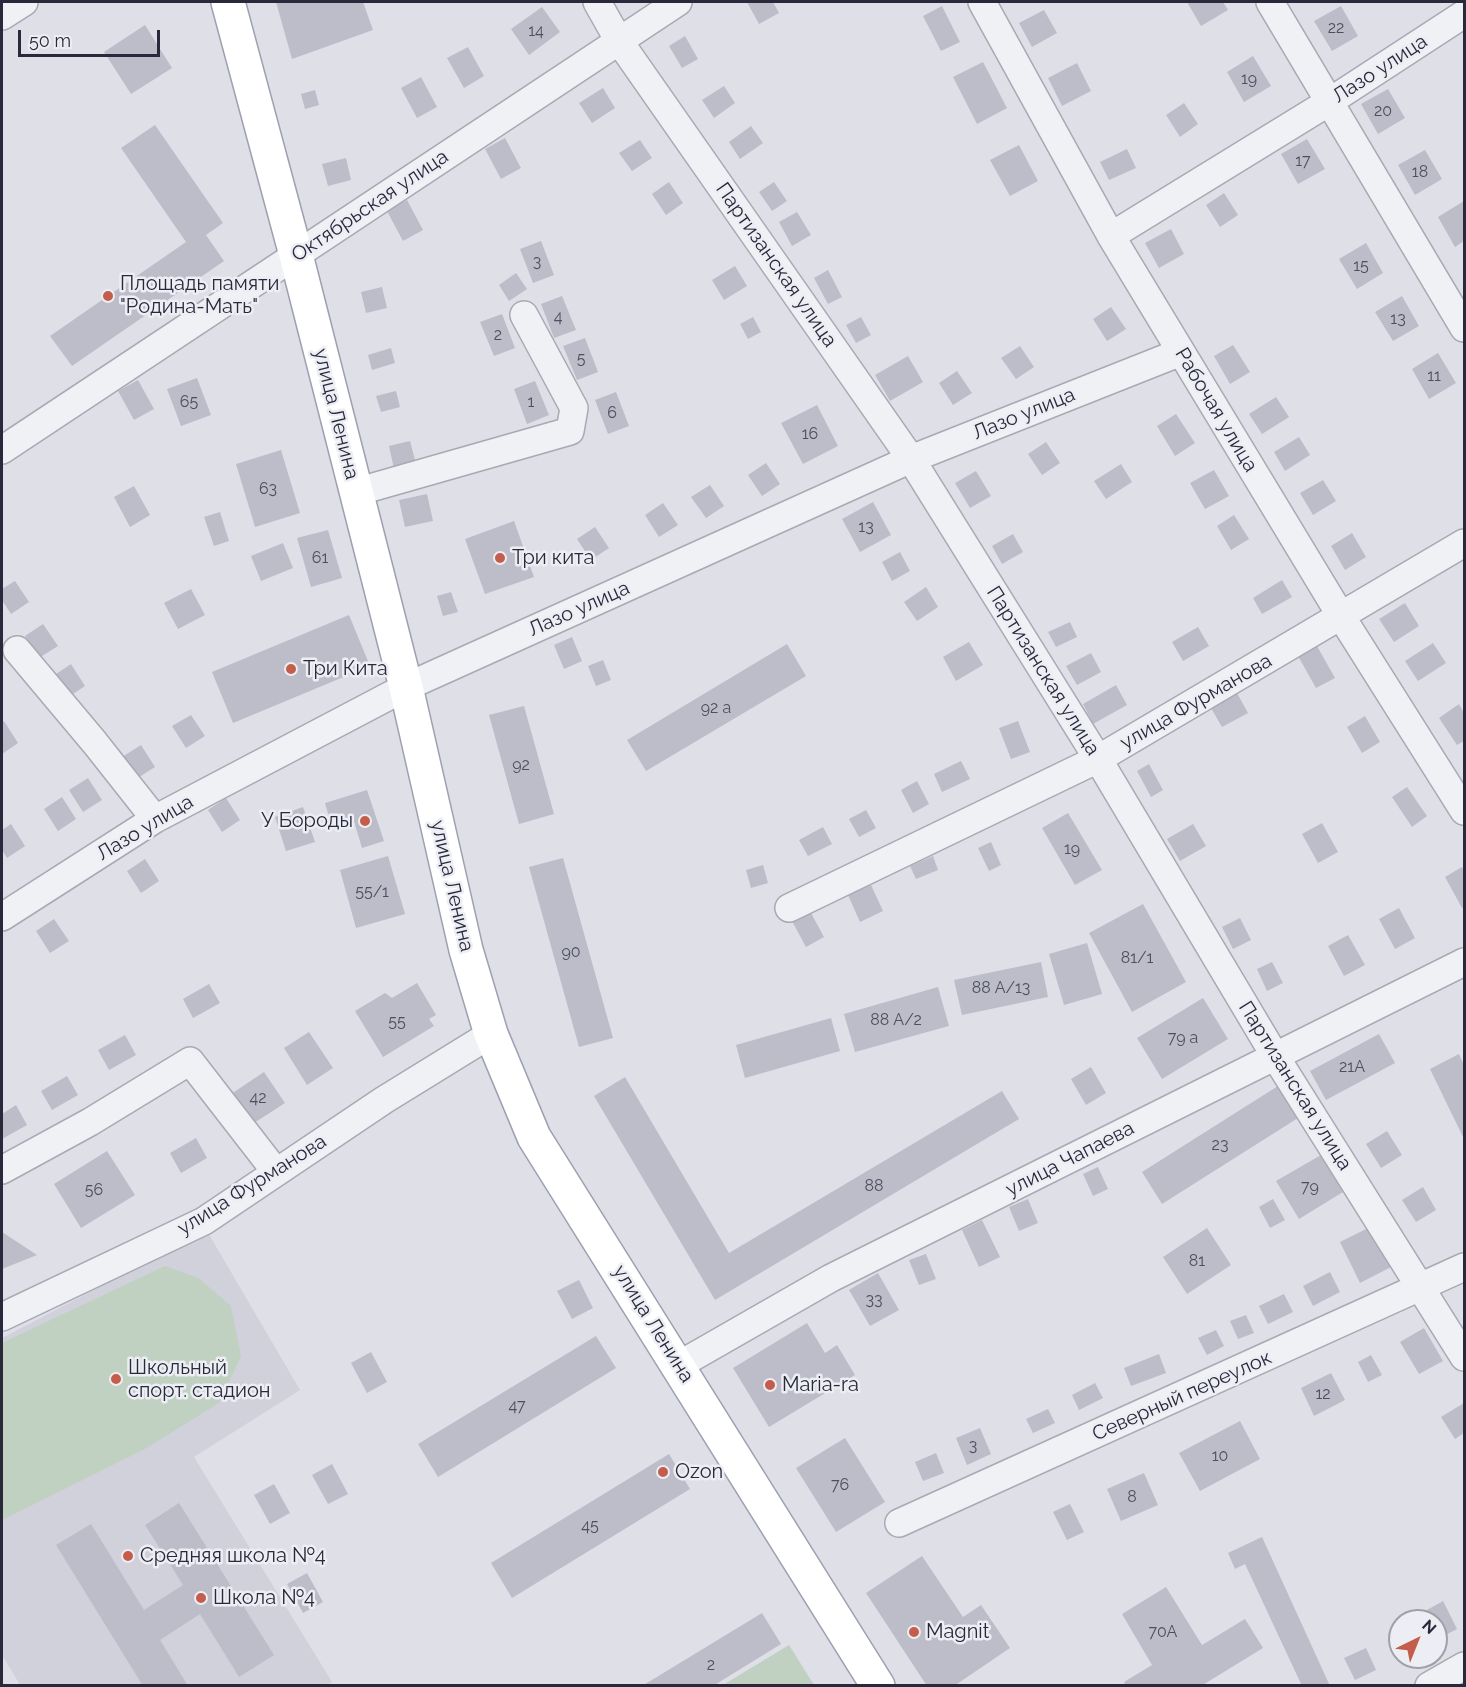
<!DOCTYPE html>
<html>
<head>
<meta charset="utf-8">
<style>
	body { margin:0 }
	#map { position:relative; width:1466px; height:1687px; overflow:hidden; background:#dedfe7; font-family:Raleway,sans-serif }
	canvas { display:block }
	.frame { position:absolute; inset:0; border:3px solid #282a3c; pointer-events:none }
	.north { position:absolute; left:1388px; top:1609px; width:60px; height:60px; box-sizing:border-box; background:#edeef4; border:2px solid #9ea0aa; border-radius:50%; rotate:43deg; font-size:16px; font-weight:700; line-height:24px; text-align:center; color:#282a3c }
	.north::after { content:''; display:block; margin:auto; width:21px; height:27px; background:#c45d4b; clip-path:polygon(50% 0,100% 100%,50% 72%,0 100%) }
	.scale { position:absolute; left:18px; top:30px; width:142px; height:27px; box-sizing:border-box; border:3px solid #282a3c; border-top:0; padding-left:8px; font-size:18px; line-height:21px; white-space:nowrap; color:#282a3c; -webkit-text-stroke:4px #edeef4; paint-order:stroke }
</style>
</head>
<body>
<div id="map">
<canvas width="1466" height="1687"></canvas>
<div class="frame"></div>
<div class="north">N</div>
<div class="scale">50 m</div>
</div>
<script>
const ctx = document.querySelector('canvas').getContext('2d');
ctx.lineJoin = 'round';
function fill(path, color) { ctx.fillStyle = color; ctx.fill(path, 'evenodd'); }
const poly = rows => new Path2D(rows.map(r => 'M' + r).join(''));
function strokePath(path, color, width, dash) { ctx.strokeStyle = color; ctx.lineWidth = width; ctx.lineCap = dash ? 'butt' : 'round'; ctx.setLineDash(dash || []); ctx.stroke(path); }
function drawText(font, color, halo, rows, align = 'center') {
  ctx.font = font + ' Raleway,sans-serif'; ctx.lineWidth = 5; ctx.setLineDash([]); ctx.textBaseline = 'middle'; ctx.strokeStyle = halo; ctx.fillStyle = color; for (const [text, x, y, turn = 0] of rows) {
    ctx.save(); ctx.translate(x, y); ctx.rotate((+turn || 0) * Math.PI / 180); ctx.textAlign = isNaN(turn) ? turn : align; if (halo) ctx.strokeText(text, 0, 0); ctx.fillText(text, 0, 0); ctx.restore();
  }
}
const built = poly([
	[207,1231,300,1390,194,1457,332,1682,326,1686,20,1685,2,1655,2,1338]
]);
const green = poly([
	[165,1266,198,1278,231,1306,241,1356,219,1403,143,1450,2,1520,2,1343],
	[789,1645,814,1685,723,1685]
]);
const building = poly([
	[276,2,363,2,373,30,292,59],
	[747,2,773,2,779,13,759,24],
	[1187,2,1223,2,1228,10,1201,26],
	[942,6,960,42,941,51,923,16],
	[1341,6,1358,36,1332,51,1314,21],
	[542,7,560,32,529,55,511,29],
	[1044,10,1057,33,1032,47,1019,23],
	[145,25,172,68,131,94,104,52],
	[685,36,698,59,682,68,669,46],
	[468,47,484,76,464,88,447,58],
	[1253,56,1271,86,1244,102,1227,72],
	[983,62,1007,108,977,124,953,77],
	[1077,63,1091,91,1062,106,1048,78],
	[421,77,437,107,417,118,401,88],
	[724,86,735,103,714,118,702,100],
	[603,88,615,108,592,123,579,103],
	[1388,89,1405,118,1378,134,1361,104],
	[315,90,319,105,305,109,301,94],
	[1184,103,1198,124,1180,137,1166,115],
	[155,125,223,223,206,235,224,261,72,366,50,336,186,242,121,148],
	[751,126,763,143,740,159,729,142],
	[505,138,521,168,501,179,485,149],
	[1307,139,1325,169,1298,184,1281,154],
	[640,140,652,158,632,171,619,153],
	[1019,145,1038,181,1010,196,990,160],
	[1127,149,1136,168,1109,180,1100,162],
	[1425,150,1442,179,1415,195,1398,165],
	[346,158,351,180,328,186,322,164],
	[669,182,683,203,666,215,652,194],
	[774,182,787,201,772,211,759,192],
	[1224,193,1238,215,1220,227,1206,205],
	[407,200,423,230,403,241,387,211],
	[1464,201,1464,241,1455,247,1438,217],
	[797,212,811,235,792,246,779,222],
	[1171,229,1184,254,1159,268,1145,243],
	[541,241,554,275,533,283,520,249],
	[1366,243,1383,273,1357,289,1339,259],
	[735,266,747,286,724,300,712,280],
	[828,270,842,297,828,304,814,278],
	[516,273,527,289,509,301,499,285],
	[382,287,387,308,366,313,361,292],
	[562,296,576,330,554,338,541,304],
	[1402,296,1419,326,1393,341,1375,312],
	[1111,307,1126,329,1107,341,1093,319],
	[502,314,515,348,494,356,480,322],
	[753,317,761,332,748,339,740,324],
	[861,317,871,335,856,343,846,325],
	[585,338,598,372,577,380,563,346],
	[1233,345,1250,372,1230,384,1214,356],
	[1020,346,1034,367,1016,379,1001,358],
	[391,348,395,363,372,370,368,355],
	[1438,353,1456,383,1429,399,1412,369],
	[908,356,923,382,890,401,875,375],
	[957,371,972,393,953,405,939,383],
	[197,378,211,415,181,426,167,389],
	[138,380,154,409,134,420,118,391],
	[535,381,549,415,527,424,514,389],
	[396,391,400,407,381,412,376,396],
	[616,392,629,426,608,434,595,400],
	[1276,397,1289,417,1262,434,1249,414],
	[817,405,838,446,803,464,781,423],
	[1176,414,1195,443,1175,456,1157,426],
	[1299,437,1310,455,1285,471,1274,452],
	[410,441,416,464,394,469,389,446],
	[1046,442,1060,463,1042,475,1028,454],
	[281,450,300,513,255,527,236,464],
	[766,463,780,484,762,496,748,475],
	[1121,464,1132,482,1106,499,1094,481],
	[1214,470,1229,496,1205,509,1190,483],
	[976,471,991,496,970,508,955,483],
	[1323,480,1336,501,1313,515,1300,493],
	[710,485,724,506,706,518,691,497],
	[134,486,150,515,130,527,114,497],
	[427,494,433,521,405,527,399,500],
	[873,502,891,535,860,552,842,519],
	[663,503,678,525,659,537,645,515],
	[220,512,229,541,214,546,204,517],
	[1234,515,1249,539,1231,550,1217,526],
	[514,521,534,577,485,594,465,539],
	[595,527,609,548,591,560,577,539],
	[328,530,342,578,311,587,297,538],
	[1352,533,1366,557,1345,570,1331,546],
	[1013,534,1023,552,1002,564,992,546],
	[283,543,293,568,261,581,251,556],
	[900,552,910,571,892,581,882,562],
	[1282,580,1292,597,1262,614,1253,598],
	[15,581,29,602,11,614,2,600,2,589],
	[926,587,938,607,917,621,904,602],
	[191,589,205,615,178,629,164,603],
	[451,592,458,612,443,616,437,596],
	[1405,603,1419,626,1394,642,1379,619],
	[349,615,370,666,233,723,212,672],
	[1070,622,1077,637,1056,647,1048,632],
	[43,624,58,646,39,658,25,636],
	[1198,627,1209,646,1183,661,1172,642],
	[572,637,582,661,564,669,554,645],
	[969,642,983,665,956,681,943,657],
	[1433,643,1446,663,1418,681,1405,661],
	[787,644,806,676,646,771,627,740],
	[1317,646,1335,678,1316,688,1298,656],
	[1091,653,1101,672,1077,685,1066,666],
	[603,660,611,680,596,686,588,666],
	[71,664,85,686,67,698,53,676],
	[1116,685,1127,705,1093,724,1083,704],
	[1237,693,1248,713,1222,727,1211,708],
	[1459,704,1464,713,1464,741,1457,745,1439,718],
	[524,706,554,814,519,824,489,715],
	[191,715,205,736,186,748,172,726],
	[1365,716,1380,742,1362,753,1347,727],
	[4,721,18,743,2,754,2,723],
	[1018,721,1030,752,1011,759,999,728],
	[141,745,155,767,136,779,122,757],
	[961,761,970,779,942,792,934,774],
	[1149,764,1163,790,1151,797,1137,771],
	[88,778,102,800,83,812,69,790],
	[917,781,929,804,913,813,901,790],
	[1407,787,1427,816,1412,827,1392,797],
	[367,790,384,841,362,848,353,818,331,824,325,803],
	[62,797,76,819,58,831,44,809],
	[226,798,240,820,222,832,208,810],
	[303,807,315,842,286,851,275,817],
	[866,810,876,828,859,837,849,819],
	[1068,813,1102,870,1075,885,1042,828],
	[1322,823,1338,852,1318,863,1302,834],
	[11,824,25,846,7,858,2,850,2,830],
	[1193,824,1206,846,1180,861,1167,839],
	[823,827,832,844,808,856,799,840],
	[991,842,1001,865,989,871,978,848],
	[388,856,405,914,356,928,340,870],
	[933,856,938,870,916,879,910,866],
	[563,858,613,1038,579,1047,529,867],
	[145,859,159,881,141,893,127,871],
	[763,865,768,883,751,888,746,870],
	[1462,867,1464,872,1464,907,1462,908,1445,877],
	[871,885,883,911,860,922,848,895],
	[1143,904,1186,982,1132,1012,1089,933],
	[1399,908,1415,938,1395,949,1379,919],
	[810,911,824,937,806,947,792,921],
	[1240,918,1251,940,1233,949,1222,927],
	[54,919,69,941,50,953,36,931],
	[1348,935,1365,965,1344,976,1328,946],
	[1087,943,1102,994,1064,1005,1049,954],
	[1041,962,1048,997,962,1015,954,980],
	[1272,962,1283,983,1267,991,1257,969],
	[417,983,436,1015,429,1019,434,1026,383,1057,355,1011,385,993,392,998],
	[209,984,220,1003,193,1018,183,999],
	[938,987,949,1026,855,1052,844,1014],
	[1203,998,1228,1039,1162,1079,1137,1038],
	[831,1018,840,1051,745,1078,736,1045],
	[309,1032,333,1068,307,1085,284,1048],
	[1379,1034,1395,1063,1326,1100,1310,1071],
	[125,1035,136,1055,109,1070,98,1050],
	[1459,1054,1464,1065,1464,1139,1430,1069],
	[1091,1067,1106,1093,1086,1105,1071,1079],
	[264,1072,285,1103,251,1125,231,1094],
	[67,1076,78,1095,52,1110,41,1091],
	[625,1077,729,1253,1002,1091,1019,1119,715,1300,594,1096],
	[1278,1086,1298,1118,1162,1204,1142,1172],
	[16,1105,27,1125,2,1139,2,1114],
	[1387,1131,1402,1155,1381,1168,1366,1144],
	[196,1138,207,1158,181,1173,170,1153],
	[107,1151,135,1195,81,1228,54,1184],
	[1321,1155,1343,1192,1299,1219,1276,1181],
	[1098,1167,1108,1189,1093,1196,1083,1174],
	[1423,1187,1436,1210,1416,1222,1402,1200],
	[1028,1199,1038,1223,1019,1231,1009,1207],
	[1273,1199,1285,1220,1270,1228,1259,1207],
	[982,1220,1000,1257,979,1267,962,1230],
	[1374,1225,1395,1265,1360,1283,1340,1242],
	[1207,1228,1231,1265,1187,1294,1163,1257],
	[2,1232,37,1255,2,1269],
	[926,1254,936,1279,919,1285,909,1260],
	[1330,1272,1340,1292,1313,1306,1303,1286],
	[878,1273,899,1310,870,1326,849,1290],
	[579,1280,593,1308,572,1319,557,1291],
	[1284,1294,1293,1312,1268,1324,1259,1306],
	[1246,1315,1254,1333,1238,1339,1230,1321],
	[807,1323,825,1353,837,1345,855,1375,769,1427,733,1368],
	[1424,1328,1443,1361,1419,1374,1400,1342],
	[1216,1330,1224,1346,1207,1355,1198,1338],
	[596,1336,616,1368,438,1477,418,1444],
	[371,1352,387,1382,367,1393,351,1363],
	[1159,1354,1166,1373,1131,1386,1124,1368],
	[1371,1355,1382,1375,1368,1382,1358,1362],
	[1331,1373,1345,1400,1314,1416,1301,1388],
	[1095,1383,1103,1398,1079,1410,1072,1395],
	[1464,1403,1464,1433,1455,1439,1441,1417],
	[1048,1409,1055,1423,1033,1433,1026,1419],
	[1240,1421,1260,1459,1200,1491,1179,1453],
	[980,1428,991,1454,967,1465,956,1438],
	[845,1438,885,1502,836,1532,796,1468],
	[936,1453,944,1473,923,1481,915,1462],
	[669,1454,690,1489,512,1598,491,1563],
	[332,1464,348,1494,328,1504,312,1475],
	[1144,1473,1158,1505,1121,1521,1107,1489],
	[274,1484,290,1513,270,1524,254,1495],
	[179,1503,274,1655,239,1677,200,1614,160,1640,188,1686,143,1686,56,1545,91,1524,144,1610,183,1585,145,1525],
	[1070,1504,1084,1532,1067,1540,1053,1512],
	[1262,1537,1330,1686,1302,1686,1245,1564,1235,1569,1228,1553],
	[922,1556,963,1617,981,1605,1010,1648,954,1686,927,1686,866,1593],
	[307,1573,323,1602,303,1613,287,1584],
	[1166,1587,1202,1645,1245,1619,1263,1648,1201,1686,1126,1686,1124,1682,1152,1665,1122,1614],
	[1443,1601,1457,1629,1436,1640,1436,1621,1421,1621,1418,1615],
	[762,1613,781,1644,713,1686,642,1686],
	[1366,1648,1376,1670,1355,1680,1344,1658]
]);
const minor = poly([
	[597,2,619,41,911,459,1098,759,1275,1056,1464,1357],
	[982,2,1111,236,1341,616,1464,811],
	[1270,2,1464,328],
	[2,16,24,2],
	[1111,236,1329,102,1464,14],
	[2,450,678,2],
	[356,492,570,431,574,408,524,315],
	[17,650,95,743,155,819],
	[789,908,1098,759,1464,543],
	[2,917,155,819,406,687,911,459,1181,352],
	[2,1170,90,1122,190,1061,276,1172],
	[2,1317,204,1221,384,1100,491,1034],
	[679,1365,831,1278,1464,962],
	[899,1523,1464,1267],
	[1429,1686,1464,1666]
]);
const major = poly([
	[228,2,296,255,406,687,466,950,491,1034,534,1137,878,1686]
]);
const markers = [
	[108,296,6,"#c45d4b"],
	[500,558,6,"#c45d4b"],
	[291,669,6,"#c45d4b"],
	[365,821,6,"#c45d4b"],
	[116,1379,6,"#c45d4b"],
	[770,1385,6,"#c45d4b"],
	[663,1472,6,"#c45d4b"],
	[128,1556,6,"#c45d4b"],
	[201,1598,6,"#c45d4b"],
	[914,1632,6,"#c45d4b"]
];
const numberNames = [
	["22",1336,28],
	["14",536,31],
	["19",1249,79],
	["20",1383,111],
	["17",1303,161],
	["18",1420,172],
	["3",537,262],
	["15",1361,266],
	["4",558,317],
	["13",1398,319],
	["2",498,335],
	["5",581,359],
	["11",1434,376],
	["65",189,402],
	["1",531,402],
	["6",612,413],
	["16",810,434],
	["63",268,489],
	["13",866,527],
	["61",320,558],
	["92 а",716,708],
	["92",521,765],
	["19",1072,849],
	["55/1",372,892],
	["90",571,952],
	["81/1",1137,958],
	["88 А/13",1001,988],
	["88 А/2",896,1020],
	["55",397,1022],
	["79 а",1183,1038],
	["21А",1352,1067],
	["42",258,1098],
	["23",1220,1145],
	["88",874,1186],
	["79",1310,1187],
	["56",94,1190],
	["81",1197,1261],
	["33",874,1300],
	["12",1323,1394],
	["47",517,1406],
	["3",973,1446],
	["10",1220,1456],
	["76",840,1485],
	["8",1132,1497],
	["45",590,1526],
	["70А",1163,1632],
	["2",711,1665]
];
const streetNames = [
	["Лазо улица",1380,69,-33],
	["Октябрьская улица",370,206,-34],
	["Партизанская улица",776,265,55],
	["Рабочая улица",1216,410,59],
	["улица Ленина",336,414,76],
	["Лазо улица",1024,414,-22],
	["Лазо улица",579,609,-24],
	["Партизанская улица",1043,671,58],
	["улица Фурманова",1196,702,-30],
	["Лазо улица",145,828,-31],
	["улица Ленина",452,886,77],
	["Партизанская улица",1295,1086,58],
	["улица Чапаева",1070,1159,-27],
	["улица Фурманова",252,1185,-32],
	["улица Ленина",653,1324,58],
	["Северный переулок",1182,1396,-24]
];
const poiNames = [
	["Площадь памяти",120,284],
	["\"Родина-Мать\"",120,307],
	["Три кита",512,558],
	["Три Кита",303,669],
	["У Бороды",353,821,"right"],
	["Школьный",128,1368],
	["спорт. стадион",128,1391],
	["Maria-ra",782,1385],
	["Ozon",675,1472],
	["Средняя школа №4",140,1556],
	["Школа №4",213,1598],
	["Magnit",926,1632]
];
fill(built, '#d0d1db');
fill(green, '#c0d0c1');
fill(building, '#bcbdc9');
strokePath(minor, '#a7a9b4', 30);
strokePath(major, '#9ea0b1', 36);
strokePath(minor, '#f0f1f5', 27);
strokePath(major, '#fff', 33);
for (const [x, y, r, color] of markers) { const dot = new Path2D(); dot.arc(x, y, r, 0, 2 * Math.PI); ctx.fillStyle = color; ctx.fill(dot); strokePath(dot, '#edeef4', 2); }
drawText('16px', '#4d4f5f', null, numberNames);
drawText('20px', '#282a3c', '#edeef4', streetNames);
drawText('20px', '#282a3c', '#edeef4', poiNames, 'left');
</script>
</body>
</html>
